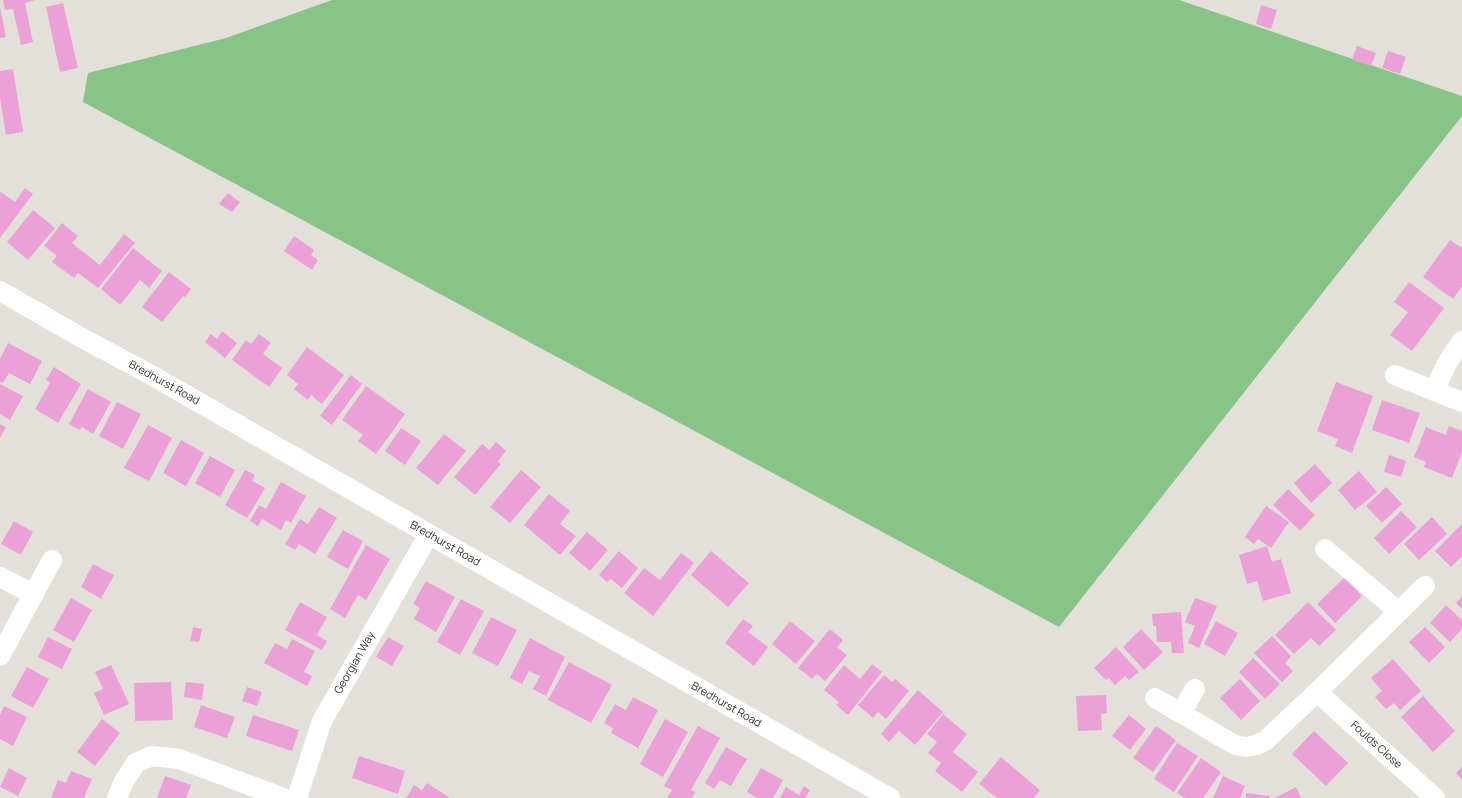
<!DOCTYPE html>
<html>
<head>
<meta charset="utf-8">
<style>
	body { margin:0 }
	canvas { display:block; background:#e3e0d9 }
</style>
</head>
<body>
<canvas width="1462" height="798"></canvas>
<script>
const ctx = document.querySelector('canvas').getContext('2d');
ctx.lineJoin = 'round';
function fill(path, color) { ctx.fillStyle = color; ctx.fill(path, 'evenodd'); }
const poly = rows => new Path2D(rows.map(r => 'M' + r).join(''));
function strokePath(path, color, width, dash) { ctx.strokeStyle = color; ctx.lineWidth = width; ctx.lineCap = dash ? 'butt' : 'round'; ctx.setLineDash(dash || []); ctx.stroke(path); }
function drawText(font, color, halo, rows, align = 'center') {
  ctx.font = font + ' Manrope,sans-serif'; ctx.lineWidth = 3; ctx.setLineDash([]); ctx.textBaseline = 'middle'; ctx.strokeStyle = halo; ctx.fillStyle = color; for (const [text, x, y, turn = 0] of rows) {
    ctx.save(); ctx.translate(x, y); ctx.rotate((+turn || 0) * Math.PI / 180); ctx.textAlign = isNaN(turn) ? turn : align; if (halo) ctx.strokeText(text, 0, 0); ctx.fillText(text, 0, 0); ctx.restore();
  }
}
const green = poly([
	[332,0,1179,0,1462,96,1462,116,1059,627,83,102,88,73,226,38]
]);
const building = poly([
	[3,0,35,0,25,3,33,42,21,45,13,9,5,10],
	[63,3,78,68,60,72,46,7],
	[1261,5,1277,10,1271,29,1256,24],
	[0,7,6,37,0,38],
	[1357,46,1376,53,1371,66,1352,60],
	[1388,51,1406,57,1400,74,1382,68],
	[13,69,23,132,6,135,0,98,0,71],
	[25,188,33,194,0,238,0,193,1,192,15,202],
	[228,193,240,202,232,212,219,204],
	[33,210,55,228,28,260,7,242],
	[62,223,78,236,72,243,100,265,124,234,135,243,98,288,78,273,74,278,52,262,57,256,44,246],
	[294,236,314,250,311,255,318,260,312,270,284,251],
	[1450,240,1462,248,1462,286,1453,299,1423,277],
	[133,248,162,271,149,288,140,280,120,305,101,289],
	[169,272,191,289,185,297,183,296,162,322,142,307],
	[1409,282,1444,308,1412,351,1390,335,1408,312,1394,302],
	[222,331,237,343,225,358,205,342,211,334,217,339],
	[259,334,271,343,263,354,282,368,269,387,232,360,246,340,251,344],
	[8,343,42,361,30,384,9,373,3,383,0,382,0,359],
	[307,347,344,375,322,404,311,395,308,400,294,389,298,384,287,375],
	[54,367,81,384,58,423,35,409,50,383,46,380],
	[351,375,362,384,332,425,320,416],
	[1336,382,1373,396,1352,453,1335,446,1338,439,1317,431],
	[0,384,23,396,10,420,0,414],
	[366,386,405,414,376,454,358,441,363,435,342,420],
	[88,389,111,402,93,434,82,427,80,430,69,424],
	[1382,400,1420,413,1409,443,1372,430],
	[117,402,141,414,123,449,99,436],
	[0,424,6,427,0,438],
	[148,425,172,438,149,481,124,468],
	[1449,426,1462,431,1462,452,1452,478,1424,467,1426,462,1414,457,1426,427,1446,435],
	[401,428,421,441,405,465,385,451],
	[444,434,466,451,438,485,416,468],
	[181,440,204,453,186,486,163,473],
	[496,442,506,451,498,461,501,464,475,495,454,477,482,444,489,450],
	[1389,455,1406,461,1401,477,1384,472],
	[210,456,235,470,220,497,195,483],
	[1315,464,1332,483,1311,503,1294,483],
	[245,470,255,475,252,481,265,488,247,518,225,505],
	[521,470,541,487,510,523,490,507],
	[1359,471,1377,492,1355,510,1338,490],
	[281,482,306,496,291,523,286,520,281,530,262,519,258,526,250,521,259,505,266,509],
	[1386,487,1402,504,1382,523,1366,506],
	[1288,489,1315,515,1300,531,1273,505],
	[549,494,570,511,560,524,576,536,560,555,524,525],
	[1266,506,1289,522,1271,548,1258,539,1254,544,1245,537],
	[319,507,337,518,315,554,299,544,295,550,285,544,300,519,308,524],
	[1401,511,1417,527,1389,554,1374,538],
	[1432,517,1447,534,1419,560,1404,544],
	[14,521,33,532,21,555,1,544],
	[1462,524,1462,556,1451,567,1435,551],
	[343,530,363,541,348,569,327,557],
	[587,532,608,550,590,571,569,553],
	[366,545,390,559,366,600,358,595,345,618,330,609],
	[1267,546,1272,562,1281,559,1291,593,1263,601,1257,581,1247,584,1239,555],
	[619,551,638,568,622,588,611,579,607,582,599,575],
	[711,551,749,583,728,607,691,575],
	[681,553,694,563,653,616,624,593,644,568,660,580],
	[93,564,114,575,101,599,81,587],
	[1345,577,1362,596,1335,623,1317,604],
	[426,581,455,597,436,632,414,619,420,608,413,604],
	[1462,597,1462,609,1456,603],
	[71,598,92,610,74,642,53,630],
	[1195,598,1217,606,1199,648,1188,643,1195,626,1185,622],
	[461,599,484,611,460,655,437,642],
	[300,602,327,617,317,635,327,641,322,650,285,630],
	[1308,602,1336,630,1319,646,1311,638,1294,654,1275,635],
	[1446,605,1462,620,1462,629,1450,642,1430,623],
	[1181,612,1184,653,1172,653,1171,642,1157,642,1156,626,1153,626,1152,614],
	[491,617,517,630,498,666,472,653],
	[743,619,753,626,748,632,768,647,754,666,725,643],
	[790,621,815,641,796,664,772,644],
	[1216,621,1238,633,1225,656,1204,644],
	[193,627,202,629,199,642,190,641],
	[1425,627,1445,647,1429,663,1409,642],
	[830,629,843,640,837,647,847,655,825,681,817,674,812,679,798,668],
	[1141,629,1163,652,1144,670,1123,647],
	[1272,636,1291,656,1285,663,1293,671,1282,682,1254,653],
	[48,637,72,649,62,669,38,657],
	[388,637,404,646,392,666,376,657],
	[530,638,565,657,546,696,533,689,540,676,529,671,522,684,510,678],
	[292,639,315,651,304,672,312,676,307,686,264,663,275,643,287,649],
	[1116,647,1139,672,1129,680,1125,676,1115,685,1109,678,1106,680,1094,668],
	[1253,658,1280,684,1265,699,1239,672],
	[1393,659,1421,691,1400,710,1394,703,1386,709,1375,697,1382,691,1371,678],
	[569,662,612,685,591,723,548,700],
	[872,664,882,672,848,715,836,705,839,702,824,690,844,665,860,679],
	[111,665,129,704,104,715,94,693,103,689,95,672],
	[27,667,49,679,33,708,11,696],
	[884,675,892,682,895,679,909,691,886,719,878,712,873,718,858,705],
	[1240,679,1260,701,1241,720,1220,698],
	[171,682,173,720,135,721,134,683],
	[186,682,204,684,202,700,184,697],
	[247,687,262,692,257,706,242,701],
	[918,690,943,712,915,745,899,731,889,742,881,734],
	[1106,695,1107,713,1101,714,1102,730,1078,731,1076,696],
	[1423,696,1455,731,1433,752,1401,717],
	[633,697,658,710,638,748,611,733,613,728,604,723,615,704,626,710],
	[201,705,235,717,227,738,194,727],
	[4,706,27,717,13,746,0,739,0,715],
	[943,714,967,734,953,752,978,772,962,792,935,771,941,763,928,753,937,742,927,734],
	[253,715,299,730,292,751,246,736],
	[1129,715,1146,729,1130,750,1112,736],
	[102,719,120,733,95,766,77,752],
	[665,719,688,732,663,777,640,764],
	[698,726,720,738,691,790,695,792,692,798,667,798,672,790,664,786],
	[1156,726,1176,740,1153,772,1133,758],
	[1314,731,1348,763,1326,786,1292,754],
	[1177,743,1198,756,1174,792,1154,779],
	[726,747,747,759,731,786,720,780,714,789,705,783],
	[359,756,405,771,398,794,352,778],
	[1001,757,1040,790,1034,798,997,798,979,784],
	[1201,758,1221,772,1203,798,1185,798,1177,793],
	[1462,767,1462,780,1456,773],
	[9,768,27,778,18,796,0,787],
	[761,768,783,780,773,798,757,798,747,792],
	[71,771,92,779,84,798,51,798,58,780,66,783],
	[165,776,191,785,186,798,157,798],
	[1223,776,1245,786,1240,798,1213,798],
	[427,783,450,798,406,798,414,785,422,790],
	[804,786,810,790,805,798,780,798,786,787,799,795],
	[1296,787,1301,798,1275,798],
	[1246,793,1270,796,1269,798,1246,798]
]);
const street = poly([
	[0,291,82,338,144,371,890,798],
	[1395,375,1462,402],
	[1434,391,1447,363,1462,341],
	[1325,549,1399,612],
	[0,577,33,594],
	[0,656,52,560],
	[1317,692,1435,798],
	[1155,698,1235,745,1246,747,1256,745,1265,741,1317,692,1425,586],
	[1181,713,1195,689],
	[117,798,123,783,136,763,152,756,179,759,284,798],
	[297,798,322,721,429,534]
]);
const streetNames = [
	["Bredhurst Road",164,383,29],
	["Bredhurst Road",445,544,30],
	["Georgian Way",355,663,-60],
	["Bredhurst Road",726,705,30],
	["Foulds Close",1376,745,42]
];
fill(green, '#88c487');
fill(building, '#eca0d8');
strokePath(street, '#fff', 20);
drawText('11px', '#353431', '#fff', streetNames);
</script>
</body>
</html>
